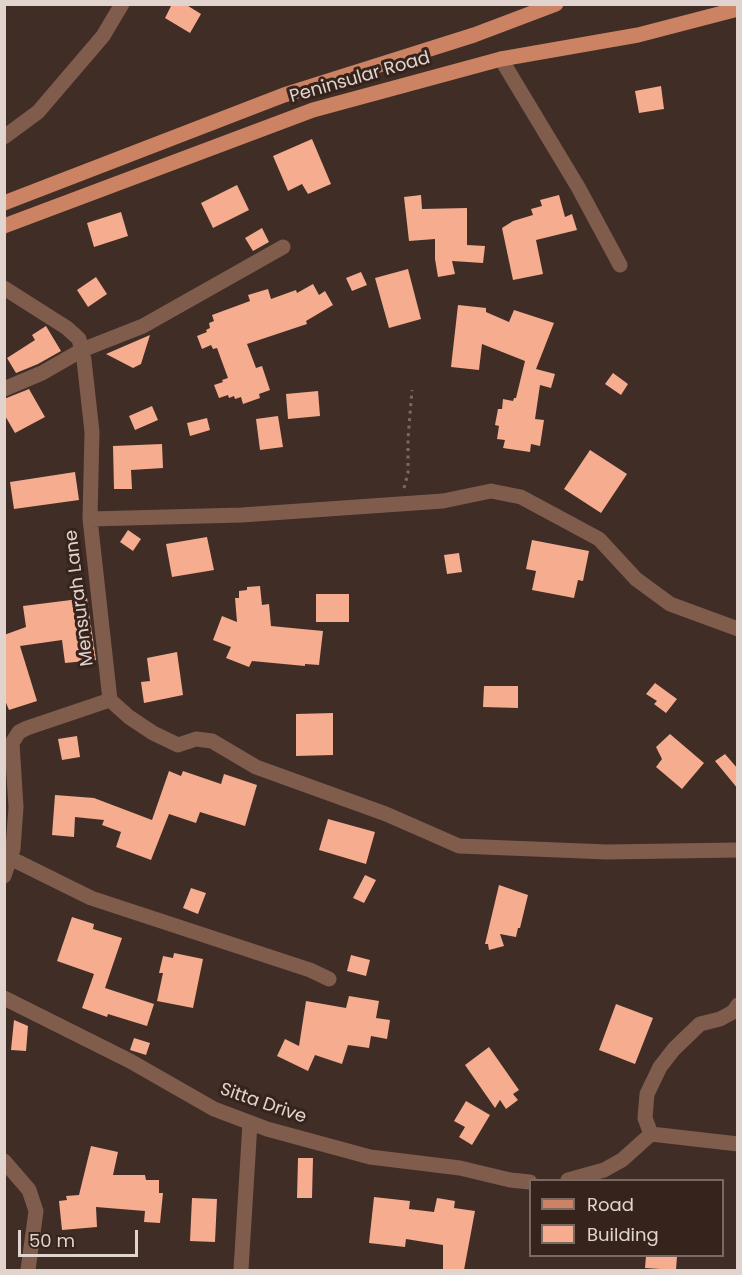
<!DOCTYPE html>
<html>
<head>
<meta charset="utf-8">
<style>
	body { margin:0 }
	#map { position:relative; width:742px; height:1275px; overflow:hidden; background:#402d25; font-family:Poppins,sans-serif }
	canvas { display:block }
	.frame { position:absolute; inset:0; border:6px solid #e1d4cf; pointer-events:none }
	.legend { position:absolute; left:529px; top:1179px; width:195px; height:78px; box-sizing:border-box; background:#36231c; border:2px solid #7a6a64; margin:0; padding:8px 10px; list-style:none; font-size:18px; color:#e1d4cf }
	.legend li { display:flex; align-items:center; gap:12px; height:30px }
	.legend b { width:30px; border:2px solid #7a6a64 }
	.scale { position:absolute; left:18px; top:1230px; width:120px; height:27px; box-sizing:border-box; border:3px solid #e1d4cf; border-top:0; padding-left:8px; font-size:18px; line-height:21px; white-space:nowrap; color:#e1d4cf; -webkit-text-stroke:4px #36231c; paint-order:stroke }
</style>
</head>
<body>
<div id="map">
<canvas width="742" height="1275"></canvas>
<div class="frame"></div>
<ul class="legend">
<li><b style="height:8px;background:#cc8364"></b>Road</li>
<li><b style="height:16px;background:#f5ac8f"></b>Building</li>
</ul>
<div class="scale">50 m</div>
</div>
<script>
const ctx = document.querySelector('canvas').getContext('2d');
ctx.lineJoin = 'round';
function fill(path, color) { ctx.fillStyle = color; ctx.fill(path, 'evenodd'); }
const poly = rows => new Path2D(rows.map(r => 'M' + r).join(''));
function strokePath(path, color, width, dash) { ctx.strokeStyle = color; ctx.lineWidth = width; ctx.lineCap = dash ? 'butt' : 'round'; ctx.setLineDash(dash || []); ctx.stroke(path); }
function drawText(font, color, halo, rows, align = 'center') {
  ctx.font = font + ' Poppins,sans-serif'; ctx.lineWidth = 6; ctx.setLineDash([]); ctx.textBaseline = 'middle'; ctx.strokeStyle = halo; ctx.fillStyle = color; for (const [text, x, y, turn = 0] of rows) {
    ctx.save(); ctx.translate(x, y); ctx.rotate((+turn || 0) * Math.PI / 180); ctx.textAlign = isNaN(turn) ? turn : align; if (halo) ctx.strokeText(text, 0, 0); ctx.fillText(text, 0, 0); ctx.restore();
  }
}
const building = poly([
	[172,4,185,4,201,14,190,33,165,18],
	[661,86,664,109,639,113,635,91],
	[312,139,331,184,308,194,302,184,288,191,273,156],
	[237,185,249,210,213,228,201,203],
	[421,195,422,209,467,208,467,245,485,246,483,263,452,261,455,274,438,277,435,259,435,239,409,241,404,197],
	[559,195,565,217,572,214,577,230,536,240,543,274,513,280,502,228,513,221,533,215,531,209,542,206,540,200],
	[121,212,128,236,94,247,87,223],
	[262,228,269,242,253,251,245,238],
	[408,269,421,319,389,328,375,278],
	[361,272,367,285,352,291,346,278],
	[96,277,107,294,88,307,77,290],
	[313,284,319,295,325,291,333,305,306,321,307,324,247,344,256,368,262,366,270,390,259,394,260,398,243,404,241,397,235,399,234,396,229,398,228,395,219,398,214,385,223,382,222,380,228,378,217,348,213,349,211,345,202,349,197,336,207,332,206,330,210,328,209,323,214,321,212,315,250,301,248,295,268,289,271,299,296,290,297,293],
	[458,305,486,308,486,312,509,322,514,310,554,323,536,369,555,374,551,388,540,385,535,419,544,420,540,446,531,444,530,452,503,448,505,440,497,439,499,426,495,425,498,409,502,409,503,399,513,401,514,398,516,398,525,361,482,344,479,370,451,367],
	[46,326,61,351,38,364,16,373,7,358,35,340,32,335],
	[150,335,141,364,133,368,106,354],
	[613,373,628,384,621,395,605,384],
	[29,389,45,417,15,433,4,414,4,399],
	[318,391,320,416,288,419,286,394],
	[152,406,158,420,135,430,129,416],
	[278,416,283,447,260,450,256,419],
	[207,418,210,430,190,436,187,423],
	[162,444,163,468,131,470,132,489,114,489,113,446],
	[590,450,627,474,601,513,564,489],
	[75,472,79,500,14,509,10,482],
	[128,530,141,539,133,551,120,542],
	[207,537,214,570,172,577,166,544],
	[532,540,589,551,583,581,578,580,574,598,532,590,536,571,526,569],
	[459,553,462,572,447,574,444,555],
	[260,586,262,605,269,604,271,626,323,631,319,665,305,664,305,666,252,661,249,667,226,658,231,647,213,640,222,616,237,622,235,598,239,598,239,591,247,590,247,587],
	[316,594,349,594,349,622,316,622],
	[87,598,96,660,65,663,62,640,20,646,37,701,9,710,4,698,4,635,26,627,23,606],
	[177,652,183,695,144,703,141,682,150,681,147,658],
	[655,683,677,699,666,713,654,704,657,701,646,694],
	[484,686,518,686,518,708,483,707],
	[333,713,333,755,296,756,296,714],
	[670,734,704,763,682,789,656,767,662,759,656,747],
	[77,736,80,757,62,760,58,739],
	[725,754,738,769,738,789,715,761],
	[169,771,181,776,183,771,221,784,224,774,257,785,245,826,200,812,196,823,169,814,151,860,116,847,121,832,102,825,104,820,75,817,74,837,52,835,55,795,94,798,152,820],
	[328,819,375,832,366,864,319,850],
	[365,875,376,880,364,903,353,898],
	[499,885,528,895,520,928,518,928,516,937,500,934,504,946,489,950,488,944,485,944],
	[191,888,206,893,198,914,183,908],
	[72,917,94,924,93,929,122,938,105,988,154,1004,147,1026,108,1014,107,1017,82,1008,94,974,57,961],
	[174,953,203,959,193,1008,157,1001,163,973,159,973,163,956,173,958],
	[351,955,370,960,366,976,347,971],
	[349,996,379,1001,376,1018,390,1020,387,1039,371,1036,369,1048,348,1045,342,1064,315,1055,308,1071,277,1056,285,1039,299,1046,306,1001,346,1008],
	[616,1004,653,1018,635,1064,599,1050],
	[14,1020,28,1026,26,1051,11,1050],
	[134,1038,150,1043,146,1055,130,1050],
	[489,1047,519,1090,513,1094,518,1100,506,1109,500,1100,495,1108,465,1065],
	[466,1101,490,1115,472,1145,459,1137,465,1127,454,1121],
	[91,1146,118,1152,113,1175,145,1175,146,1180,159,1180,159,1193,163,1193,160,1223,144,1222,145,1211,96,1207,97,1227,62,1230,59,1201,67,1200,66,1196,79,1195],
	[298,1158,313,1158,312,1198,297,1198],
	[374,1197,410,1201,409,1209,434,1212,437,1198,455,1201,454,1208,475,1211,464,1270,443,1270,443,1245,406,1239,405,1247,369,1243],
	[192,1198,217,1199,215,1242,190,1241],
	[646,1256,677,1256,676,1270,645,1268]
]);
const path = poly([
	[404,488,408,473,408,438,412,390]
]);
const street = poly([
	[501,59,578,187,620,265],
	[4,137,38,112,103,36,122,4],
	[4,288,67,328,79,339,84,360,92,432,90,519,110,700],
	[4,389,42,373,82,350,143,326,283,247],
	[90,519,242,515,443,501,491,491,521,497,599,539,636,579,670,604,738,629],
	[110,700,129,717,153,733,178,745,196,739,212,741,256,767,386,814,459,846,607,852,738,850],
	[10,858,91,898,310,970,329,979],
	[4,876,13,849,16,807,12,743,19,732,27,728,110,700],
	[4,998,130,1061,214,1109,267,1129,370,1157,460,1168,510,1180,530,1182],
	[738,1005,733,1012,720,1019,700,1024,674,1049,660,1067,647,1094,645,1118,651,1134,738,1144],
	[4,1161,29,1190,36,1211,28,1270],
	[568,1180,604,1170,622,1160,651,1134],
	[241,1270,250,1123]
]);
const primary = poly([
	[4,203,284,95,474,35,556,4],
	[4,226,313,110,501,59,638,35,738,9]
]);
const streetNames = [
	["Peninsular Road",360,78,-16],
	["Mensurah Lane",80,598,-97],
	["Sitta Drive",263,1104,19]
];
fill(building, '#f5ac8f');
strokePath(path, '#7b6a63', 3, [3, 4.5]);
strokePath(street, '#805c4d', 15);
strokePath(primary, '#cc8364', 15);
drawText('18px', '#e1d4cf', '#36231c', streetNames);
</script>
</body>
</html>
